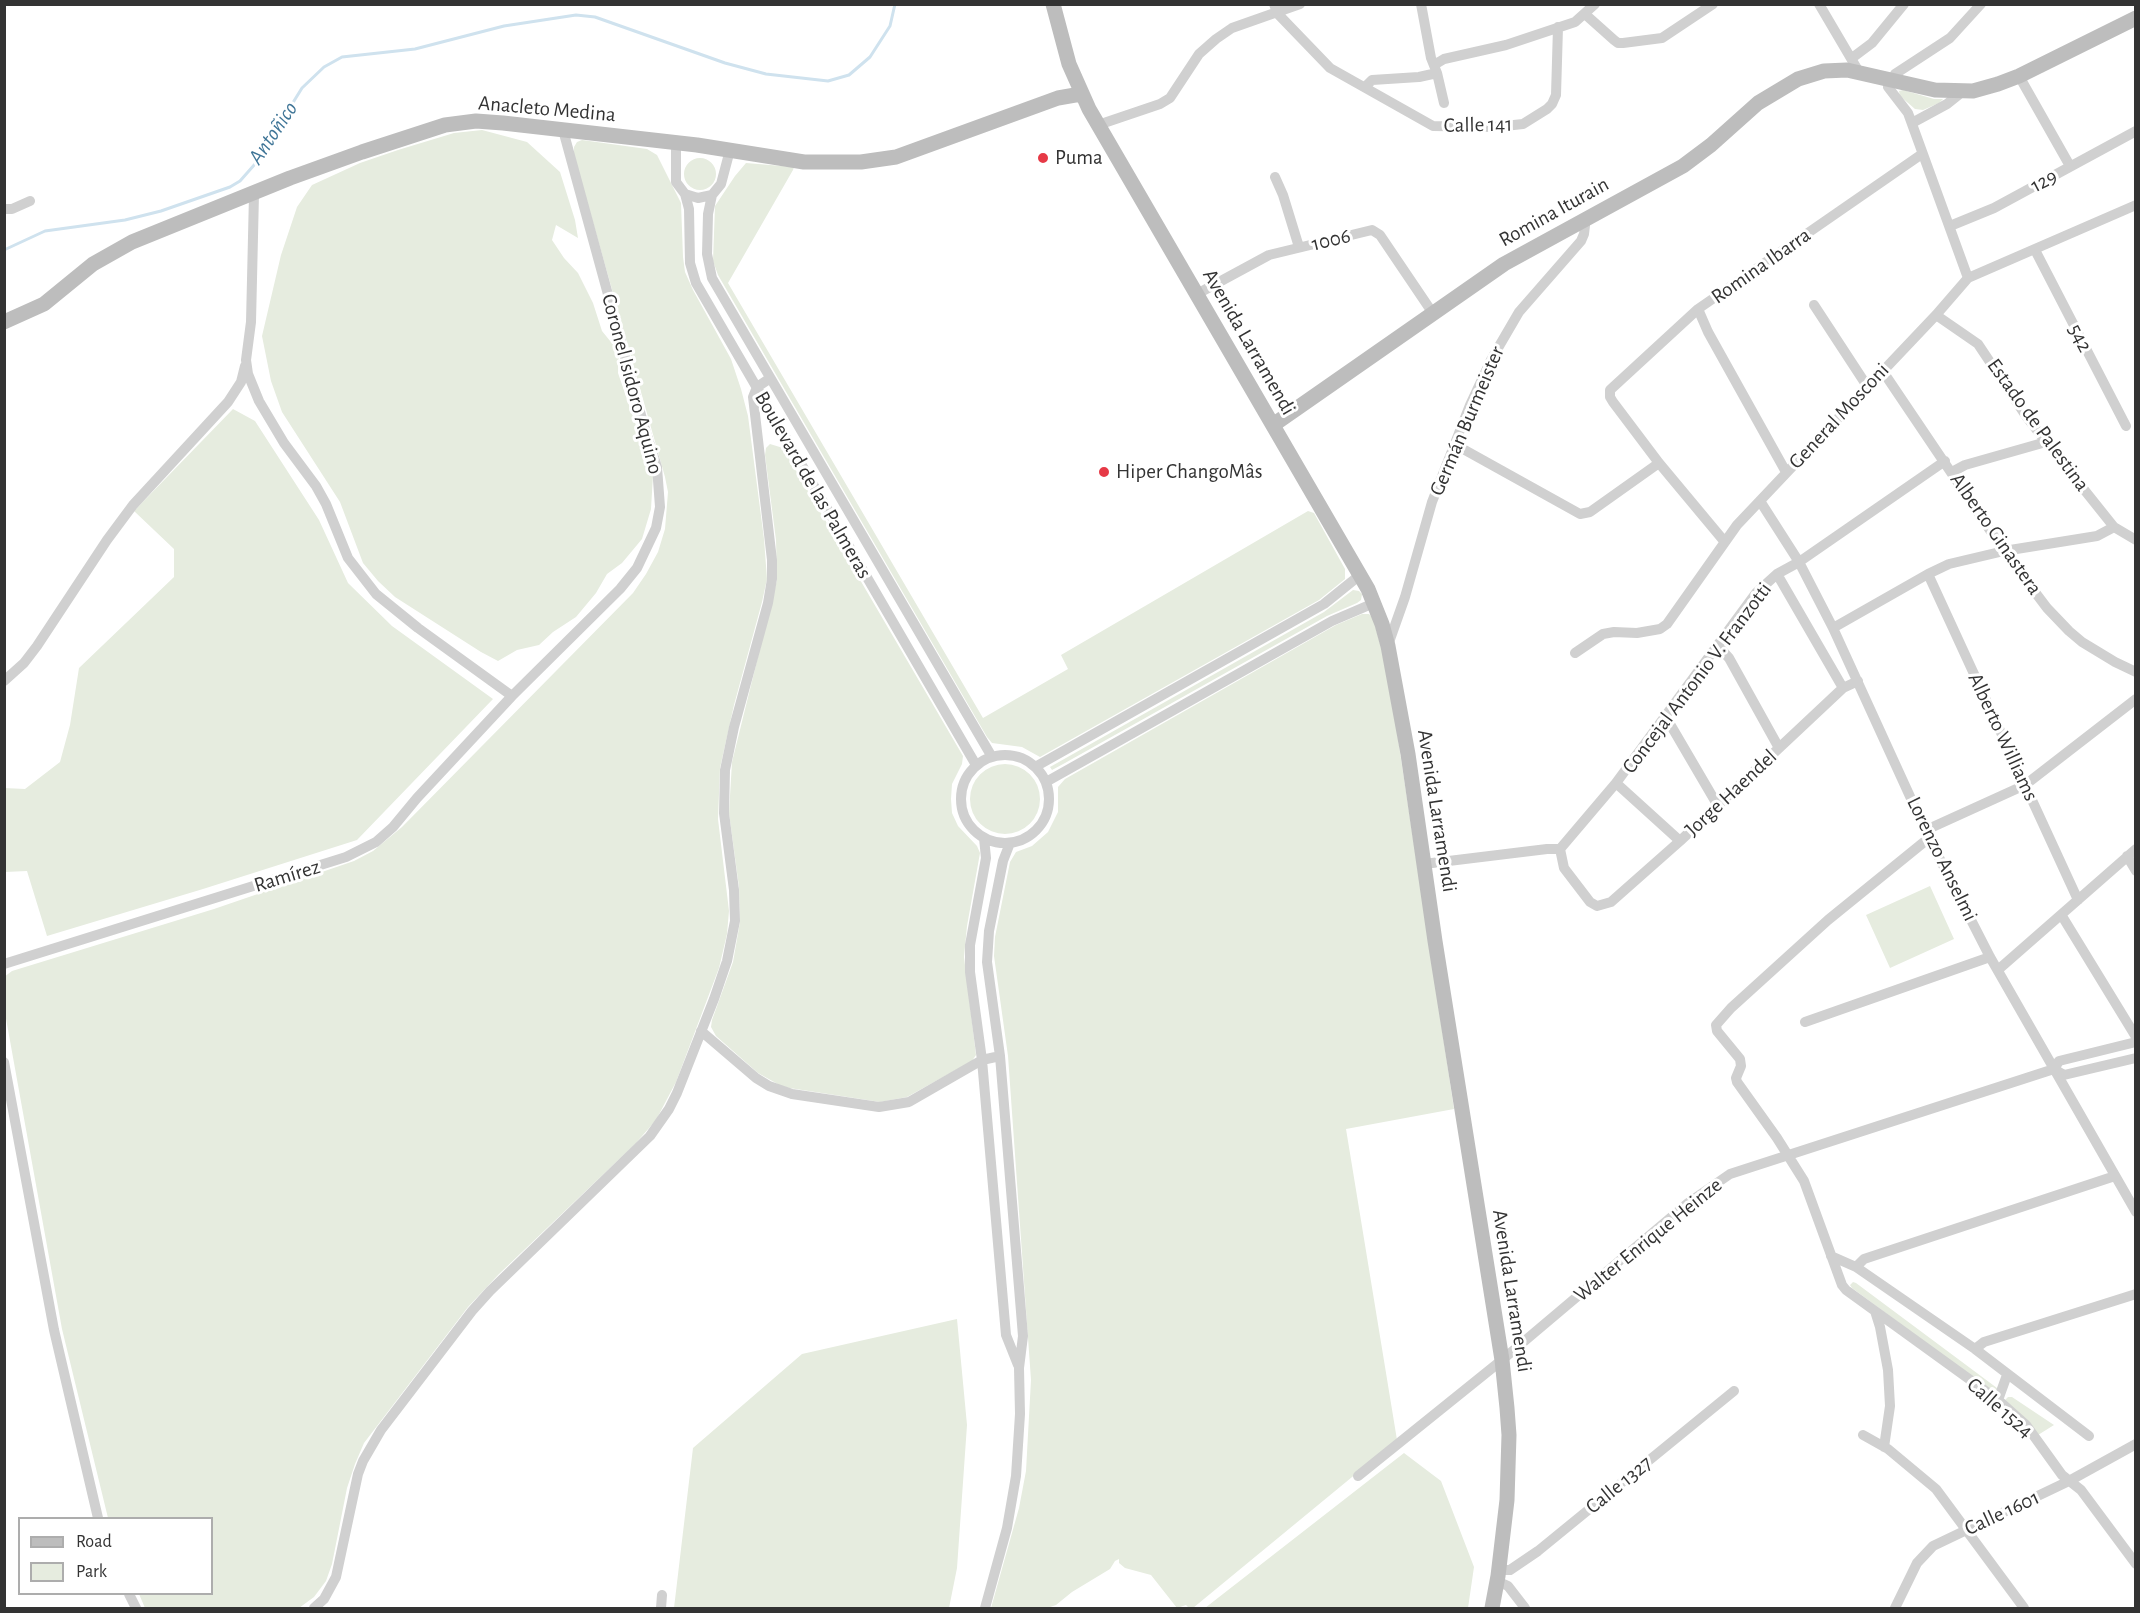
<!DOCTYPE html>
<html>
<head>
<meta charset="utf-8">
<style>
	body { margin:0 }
	#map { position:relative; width:2140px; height:1613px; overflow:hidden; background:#fff; font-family:"Alegreya Sans",sans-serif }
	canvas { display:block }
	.frame { position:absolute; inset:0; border:6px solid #333; pointer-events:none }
	.legend { position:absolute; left:18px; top:1517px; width:195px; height:78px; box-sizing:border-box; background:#fff; border:2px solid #adadad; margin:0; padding:8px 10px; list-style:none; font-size:18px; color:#333 }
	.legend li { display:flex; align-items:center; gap:12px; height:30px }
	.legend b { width:30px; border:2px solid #adadad }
</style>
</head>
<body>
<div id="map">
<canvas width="2140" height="1613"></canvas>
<div class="frame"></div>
<ul class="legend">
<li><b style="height:8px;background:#bdbdbd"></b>Road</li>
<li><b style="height:16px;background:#e6ecdf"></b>Park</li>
</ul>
</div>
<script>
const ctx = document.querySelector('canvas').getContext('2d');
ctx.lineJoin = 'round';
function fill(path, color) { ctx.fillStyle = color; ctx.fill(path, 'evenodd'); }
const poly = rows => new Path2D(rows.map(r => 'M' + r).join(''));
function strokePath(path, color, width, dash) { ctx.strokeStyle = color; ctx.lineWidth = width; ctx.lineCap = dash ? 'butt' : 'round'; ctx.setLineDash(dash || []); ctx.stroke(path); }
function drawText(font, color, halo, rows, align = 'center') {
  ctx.font = font + ' "Alegreya Sans",sans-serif'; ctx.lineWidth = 6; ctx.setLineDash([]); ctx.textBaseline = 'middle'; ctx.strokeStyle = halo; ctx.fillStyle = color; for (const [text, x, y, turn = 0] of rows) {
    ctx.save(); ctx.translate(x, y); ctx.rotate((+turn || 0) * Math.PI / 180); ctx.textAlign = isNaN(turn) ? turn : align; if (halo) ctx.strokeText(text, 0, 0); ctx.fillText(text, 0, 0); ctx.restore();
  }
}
const green = poly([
	[1903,90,1934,99,1943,99,1939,103,1923,110,1915,109,1900,96,1899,91],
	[482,130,527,142,560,172,575,220,578,238,556,225,552,240,564,258,578,273,593,303,602,331,619,352,618,373,653,475,651,509,642,539,622,563,607,574,596,593,576,617,553,632,539,645,517,650,498,661,481,652,395,597,378,581,363,563,340,502,282,412,271,381,262,336,281,255,297,207,312,185,360,163,398,150,454,133],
	[582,140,647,149,657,155,681,203,683,257,685,272,693,290,731,359,741,389,748,416,764,539,767,579,762,602,734,705,720,768,718,819,729,911,727,934,719,968,676,1082,656,1120,636,1143,499,1274,468,1307,364,1443,355,1464,347,1488,332,1564,326,1581,314,1597,299,1608,145,1608,139,1594,212,1594,212,1518,108,1518,62,1329,5,1013,4,977,12,971,214,909,354,861,373,851,402,827,633,593,646,574,658,552,665,529,668,492,665,477,574,155,574,147,577,142],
	'684 174a16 16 0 1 1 32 0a16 16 0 1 1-32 0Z',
	[746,163,794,167,793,170,728,283,983,718,1068,669,1061,655,1308,511,1314,513,1345,569,1345,579,1319,600,1040,757,1022,747,992,743,987,737,718,275,713,261,715,206,735,176],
	[233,409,255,421,319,520,348,583,392,626,493,699,357,840,203,889,47,936,27,871,5,872,4,788,25,789,60,762,70,725,79,668,174,577,174,549,134,511],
	[770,444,783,448,963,756,962,764,952,784,951,799,952,813,958,826,977,846,980,853,967,926,964,957,976,1055,972,1061,907,1097,880,1102,783,1087,758,1073,716,1036,711,1027,712,1020,733,962,740,922,739,887,729,813,732,762,777,580,776,540,765,455,766,448],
	[1353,590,1359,591,1362,594,1361,600,1357,603,1327,616,1065,763,1052,770,1050,767,1324,612],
	[1362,614,1369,614,1373,618,1388,673,1454,1109,1346,1129,1397,1440,1193,1608,1189,1608,1186,1605,1177,1608,1151,1575,1125,1568,1119,1563,1119,1559,1115,1561,1110,1569,1072,1592,1056,1605,1047,1608,991,1608,1019,1508,1026,1471,1031,1380,1008,1056,994,956,995,937,1010,862,1016,852,1032,846,1048,832,1058,812,1058,787,1065,779,1336,625],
	'970 799a35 35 0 1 1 70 0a35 35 0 1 1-70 0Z',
	[1930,886,1954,939,1890,968,1866,915],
	[1853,1282,1856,1283,1997,1388,1998,1389,1995,1394,1852,1288,1850,1285],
	[957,1319,967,1425,957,1568,949,1608,674,1608,693,1448,802,1354],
	[2008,1397,2012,1397,2054,1425,2038,1435,2005,1400],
	[1404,1453,1441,1481,1474,1567,1468,1608,1205,1608]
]);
const stream = poly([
	[4,250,45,231,125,220,161,211,230,187,240,181,255,164,302,88,324,67,342,57,415,49,504,26,576,15,595,17,725,63,766,74,828,81,849,75,870,57,890,26,895,4]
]);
const street = poly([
	[1274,4,1277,13,1330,68,1433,126,1495,127,1523,124,1547,109,1552,104,1556,95,1558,27],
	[1819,4,1859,72],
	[1586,15,1614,40,1618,43,1623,43,1662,38,1713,4],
	[1852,58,1872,43,1904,4],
	[1434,65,1444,59,1506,45,1575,22,1595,4],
	[1437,73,1444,103],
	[2019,76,2070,166],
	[1365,87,1372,80,1419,77,1437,73,1431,58,1421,4],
	[1912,123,1947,104,1962,92],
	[1098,125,1160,104,1170,98,1199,54,1216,39,1232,28,1300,4],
	[676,143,676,182,685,194,698,198,712,195,721,184,730,150],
	[1275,177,1283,195,1299,247],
	[254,194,251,322,246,360,248,374,259,401,284,443,316,486,326,504,348,558,376,594,418,628,512,696],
	[685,194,689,209,690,263,696,283,976,765],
	[712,195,708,214,707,254,712,278,992,757],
	[4,209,12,209,30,201],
	[1950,226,1994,208,2136,131],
	[2035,250,2126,426],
	[1968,278,1908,113,1888,87,1895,74,1950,38,1981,4],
	[1197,294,1269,255,1372,230,1380,235,1432,312],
	[1814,305,1867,386],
	[1698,309,1708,332,1786,472],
	[1936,315,1978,344,2026,416,2046,442,2114,527,2136,540],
	[1882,370,2004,551,2047,608,2069,631,2082,642,2115,662,2136,672],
	[1454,444,1580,514,1590,512,1659,463],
	[1952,472,1965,465,2046,442],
	[1760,501,1799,562,1833,628,1929,838,1990,957,2136,1212],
	[1724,541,1659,463,1613,402,1610,397,1610,390,1698,309,1922,154],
	[1777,574,1843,688],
	[1928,574,2078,900],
	[1833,628,1928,574,1949,564,2004,551,2097,536,2114,527],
	[1388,645,1405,597,1432,502,1470,405,1491,360,1519,312,1581,241,1584,234,1586,217],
	[1718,646,1729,658,1779,748],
	[1575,653,1603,634,1614,632,1637,633,1660,629,1667,624,1737,525,1936,315,1968,278,2136,205],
	[4,681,24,663,37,646,107,540,133,505,228,402,241,382,245,366],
	[1858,681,1843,688,1680,841,1611,902,1597,906,1590,902,1564,868,1560,849,1616,783,1756,593,1777,574,1799,562,1945,461],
	[1664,718,1670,724,1718,806],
	'961 799a44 44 0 1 1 88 0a44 44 0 1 1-88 0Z',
	[1035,767,1324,604,1360,575],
	[1046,782,1332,621,1374,603],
	[1616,783,1680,841],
	[1926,830,2025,785,2136,699],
	[984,838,986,858,970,945,970,972,982,1060,1006,1335,1018,1365],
	[1929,838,1828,920,1731,1008,1716,1025,1717,1031,1740,1059,1741,1066,1736,1078,1737,1082,1777,1138,1804,1181,1842,1285,1846,1290,1998,1400,2026,1425,2062,1475,2081,1490,2136,1564],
	[2127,856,2136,871],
	[1424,864,1547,849,1560,849],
	[2062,916,2136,1037],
	[4,964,346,857,376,842,393,827,417,798,512,696,620,589,637,568,656,528,660,507,657,467,644,426,563,130],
	[1999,969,2136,849],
	[1805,1022,1990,957],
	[701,1031,756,1078,769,1086,792,1094,879,1107,909,1102,982,1060,1000,1056],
	[4,1062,54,1330,98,1518],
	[2054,1069,2059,1061,2136,1042],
	[2054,1069,2064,1075,2136,1058],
	[1831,1256,1856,1267,1975,1349,2089,1436],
	[1856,1267,1864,1259,2115,1176],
	[1875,1311,1880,1327,1888,1370,1890,1406,1884,1447],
	[1975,1349,1984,1342,2136,1294],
	[1998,1400,2007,1375],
	[1863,1435,1888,1449,1936,1489,2024,1608],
	[1358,1476,1502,1360,1688,1203,1730,1174,2054,1069],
	[1499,1570,1510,1570,1538,1551,1734,1391],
	[1497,1581,1508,1586,1525,1608],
	[129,1594,136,1608],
	[314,1608,324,1599,336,1577,358,1474,363,1461,381,1430,472,1311,490,1291,650,1136,669,1109,677,1093,714,999,727,961,735,921,734,890,724,813,725,770,734,727,768,603,772,579,772,560,753,397,757,387,769,379],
	[661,1608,662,1595],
	[985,1608,1007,1528,1016,1476,1020,1414,1019,1368,1023,1336,1000,1056,987,962,989,931,1003,861,1010,843],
	[1895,1608,1917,1563,1933,1546,2069,1481,2136,1444]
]);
const secondary = poly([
	[1053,4,1069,64,1089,109,1368,589,1382,624,1388,646,1408,754,1435,941,1502,1360,1507,1408,1509,1435,1507,1500,1498,1576,1492,1608],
	[4,322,44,304,93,264,132,242,290,178,362,152,445,125,476,121,503,123,697,145,804,162,861,162,896,157,1058,98,1081,94],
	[1273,425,1504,264,1683,166,1711,145,1758,103,1798,79,1824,71,1847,70,1935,90,1973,91,1998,84,2019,76,2136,18]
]);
const markers = [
	[1043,158,6,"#e63946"],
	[1104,472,6,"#e63946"]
];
const streetNames = [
	["Anacleto Medina",547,109,5],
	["Calle 141",1478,125,-1],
	["129",2044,181,-28],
	["Romina Iturain",1554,212,-29],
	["1006",1331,240,-14],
	["Romina Ibarra",1761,266,-35],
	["542",2080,338,63],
	["Avenida Larramendi",1249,342,60],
	["Coronel Isidoro Aquino",632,384,75],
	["General Mosconi",1839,416,-47],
	["Germán Burmeister",1467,421,-67],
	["Estado de Palestina",2038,425,54],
	["Boulevard de las Palmeras",813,485,60],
	["Alberto Ginastera",1996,534,55],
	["Concejal Antonio V. Franzotti",1697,678,-53],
	["Alberto Williams",2003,737,65],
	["Jorge Haendel",1731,793,-43],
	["Avenida Larramendi",1437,811,81],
	["Lorenzo Anselmi",1942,859,64],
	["Ramírez",287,876,-17],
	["Walter Enrique Heinze",1648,1240,-39],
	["Avenida Larramendi",1512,1291,81],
	["Calle 1524",2000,1408,41],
	["Calle 1327",1619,1485,-39],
	["Calle 1601",2002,1513,-25]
];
const poiNames = [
	["Puma",1055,158],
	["Hiper ChangoMâs",1116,472]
];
const waterNames = [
	["Antoñico",273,133,-56]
];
fill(green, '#e6ecdf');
strokePath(stream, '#cfe2ee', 3);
strokePath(street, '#d0d0d0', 10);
strokePath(secondary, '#bdbdbd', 15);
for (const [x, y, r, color] of markers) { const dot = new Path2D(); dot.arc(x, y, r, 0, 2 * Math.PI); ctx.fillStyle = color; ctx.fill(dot); strokePath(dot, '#fff', 2); }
drawText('21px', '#333', '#fff', streetNames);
drawText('21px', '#333', '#fff', poiNames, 'left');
drawText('italic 22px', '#3f7597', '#fff', waterNames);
</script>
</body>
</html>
